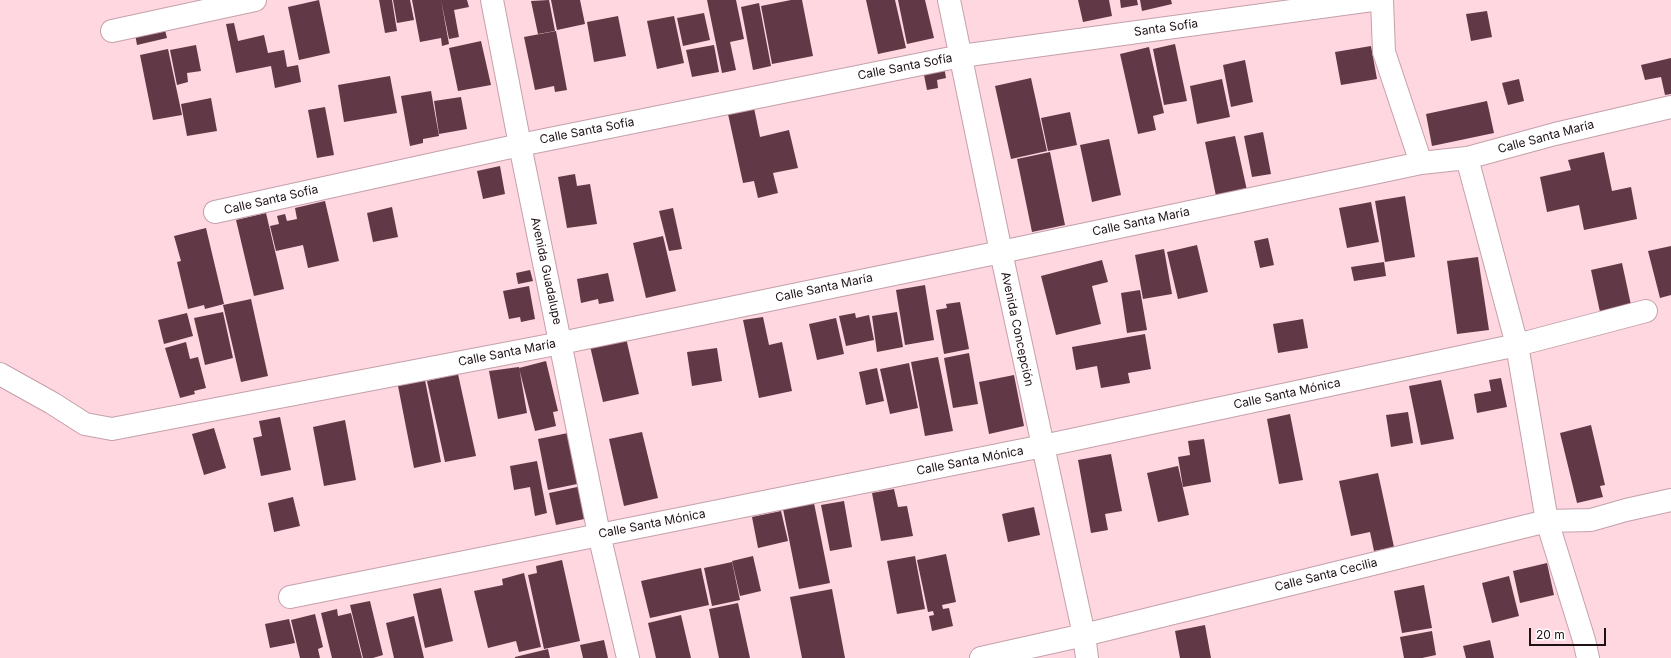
<!DOCTYPE html>
<html>
<head>
<meta charset="utf-8">
<style>
	body { margin:0 }
	#map { position:relative; width:1671px; height:658px; overflow:hidden; background:#fed7e1; font-family:Inter,sans-serif }
	canvas { display:block }
	.scale { position:absolute; left:1529px; top:628px; width:77px; height:18px; box-sizing:border-box; border:2px solid #1e1115; border-top:0; padding-left:5px; font-size:12px; line-height:14px; white-space:nowrap; color:#1e1115; -webkit-text-stroke:3px #fff; paint-order:stroke }
</style>
</head>
<body>
<div id="map">
<canvas width="1671" height="658"></canvas>
<div class="scale">20 m</div>
</div>
<script>
const ctx = document.querySelector('canvas').getContext('2d');
ctx.lineJoin = 'round';
function fill(path, color) { ctx.fillStyle = color; ctx.fill(path, 'evenodd'); }
const poly = rows => new Path2D(rows.map(r => 'M' + r).join(''));
function strokePath(path, color, width, dash) { ctx.strokeStyle = color; ctx.lineWidth = width; ctx.lineCap = dash ? 'butt' : 'round'; ctx.setLineDash(dash || []); ctx.stroke(path); }
function drawText(font, color, halo, rows, align = 'center') {
  ctx.font = font + ' Inter,sans-serif'; ctx.lineWidth = 4; ctx.setLineDash([]); ctx.textBaseline = 'middle'; ctx.strokeStyle = halo; ctx.fillStyle = color; for (const [text, x, y, turn = 0] of rows) {
    ctx.save(); ctx.translate(x, y); ctx.rotate((+turn || 0) * Math.PI / 180); ctx.textAlign = isNaN(turn) ? turn : align; if (halo) ctx.strokeText(text, 0, 0); ctx.fillText(text, 0, 0); ctx.restore();
  }
}
const building = poly([
	[319,0,330,53,299,60,288,7],
	[379,0,392,0,397,31,385,33],
	[393,0,410,0,414,20,397,23],
	[412,0,441,0,449,44,442,46,441,38,420,42],
	[441,0,467,0,469,7,454,10,459,37,449,39],
	[549,0,555,31,538,34,531,1],
	[551,0,580,0,585,24,557,30],
	[707,0,736,0,744,39,730,42,736,70,722,73],
	[791,0,802,0,813,56,772,64,761,6],
	[866,0,895,0,906,48,878,54],
	[898,0,925,0,934,38,907,44],
	[1078,0,1109,0,1112,16,1083,22],
	[1120,0,1137,0,1138,5,1121,8],
	[1140,0,1171,0,1172,4,1142,11],
	[759,3,771,66,753,70,741,7],
	[1487,11,1492,37,1471,41,1466,14],
	[704,13,710,40,683,46,677,18],
	[618,16,626,56,594,62,587,22],
	[674,16,684,63,657,69,647,21],
	[234,23,238,41,264,35,268,53,284,50,287,67,298,65,301,82,275,88,271,66,236,73,226,24],
	[164,26,167,38,137,45,135,34],
	[556,31,567,90,555,92,554,86,535,90,524,37],
	[481,41,491,85,458,91,449,48],
	[1175,44,1187,101,1164,105,1153,49],
	[196,45,201,71,187,73,188,82,177,85,170,50],
	[714,45,719,72,692,77,686,50],
	[1371,46,1377,79,1341,85,1335,52],
	[1149,47,1164,113,1153,116,1156,130,1138,134,1120,54],
	[168,49,182,115,153,120,140,55],
	[1671,58,1671,94,1665,95,1661,77,1645,80,1641,65],
	[1245,60,1253,102,1231,107,1223,65],
	[944,66,946,78,937,80,938,88,927,90,923,70],
	[390,76,397,113,344,122,338,85],
	[1031,78,1047,151,1011,159,995,86],
	[1222,79,1230,117,1197,124,1190,86],
	[1519,79,1524,101,1508,105,1502,83],
	[431,91,439,136,423,139,423,143,410,146,401,96],
	[461,97,467,129,439,134,434,101],
	[211,98,217,131,187,136,181,104],
	[1487,101,1494,133,1432,146,1426,114],
	[325,107,334,155,317,158,308,110],
	[754,108,760,137,789,130,798,168,773,173,778,193,758,198,754,181,743,183,728,114],
	[1070,112,1077,145,1048,151,1041,118],
	[1263,132,1271,174,1252,177,1244,136],
	[1235,136,1248,195,1217,201,1205,142],
	[1109,139,1121,195,1092,202,1080,145],
	[1050,152,1065,225,1032,232,1017,159],
	[1604,152,1612,191,1631,187,1637,219,1584,230,1579,205,1547,212,1540,177,1571,170,1568,160],
	[500,166,505,194,483,199,477,171],
	[575,174,577,186,590,184,597,224,567,228,558,177],
	[1405,196,1415,257,1385,262,1375,201],
	[325,201,339,261,308,268,303,245,276,251,270,226,279,224,277,216,285,214,287,221,297,219,295,208],
	[1371,202,1379,242,1347,248,1339,208],
	[392,207,398,237,373,242,367,213],
	[673,208,682,249,669,251,659,211],
	[266,213,284,289,254,296,236,220],
	[206,228,224,304,205,309,204,305,188,309,177,262,181,261,174,236],
	[663,236,676,291,646,298,633,243],
	[1268,238,1274,265,1260,268,1254,241],
	[1197,245,1208,292,1178,299,1167,252],
	[1671,246,1671,295,1660,298,1648,251],
	[1164,249,1172,294,1143,299,1135,255],
	[1478,257,1489,330,1457,334,1447,261],
	[1102,260,1108,282,1092,286,1101,324,1056,335,1041,276],
	[1384,262,1386,276,1354,281,1351,267],
	[1622,263,1631,305,1600,312,1591,270],
	[530,270,533,281,518,284,516,273],
	[608,273,614,301,599,304,598,299,581,303,577,279],
	[925,285,934,340,905,345,896,290],
	[529,286,535,319,521,322,520,317,509,319,503,291],
	[1140,290,1147,330,1127,333,1121,293],
	[251,299,268,376,241,382,223,305],
	[960,302,969,349,944,354,936,310,947,308,946,304],
	[223,312,233,358,205,365,194,318],
	[897,312,903,347,877,352,872,316],
	[187,313,193,336,164,344,158,320],
	[855,313,856,318,869,315,874,340,846,346,839,316],
	[763,317,769,345,782,342,792,391,759,398,743,320],
	[836,318,844,354,817,360,809,324],
	[1303,319,1308,348,1278,353,1273,324],
	[1145,334,1151,369,1128,373,1130,383,1101,388,1097,366,1076,370,1072,347],
	[626,338,639,394,603,402,590,346],
	[186,342,190,359,198,357,206,388,194,391,195,394,180,398,165,348],
	[717,348,722,381,692,386,687,352],
	[969,353,978,404,953,408,944,358],
	[938,357,953,431,925,436,911,362],
	[546,361,558,411,553,412,556,426,535,431,519,368],
	[909,363,918,408,890,414,880,369],
	[519,367,527,413,498,419,489,371],
	[877,368,884,401,866,405,859,372],
	[458,374,476,456,445,462,427,381],
	[1014,375,1024,426,989,434,979,382],
	[1501,378,1507,407,1477,413,1474,394,1491,391,1489,380],
	[425,380,441,462,414,468,398,386],
	[1441,380,1454,439,1421,445,1409,386],
	[1408,412,1413,443,1391,447,1386,415],
	[1290,414,1303,480,1279,484,1267,419],
	[280,417,291,470,261,476,253,438,262,436,259,421],
	[345,420,356,480,324,486,313,427],
	[1591,425,1605,485,1600,486,1603,497,1577,503,1560,433],
	[214,428,226,468,204,475,192,434],
	[573,432,582,483,548,490,538,439],
	[642,432,658,498,624,506,609,439],
	[1204,439,1211,482,1183,487,1178,457,1190,455,1188,441],
	[1111,454,1122,511,1105,514,1108,530,1091,533,1078,460],
	[537,461,547,513,535,516,530,487,514,490,510,466],
	[1178,466,1189,515,1158,522,1147,473],
	[1378,473,1394,547,1374,551,1370,532,1351,536,1339,481],
	[582,486,589,518,556,525,549,493],
	[894,489,898,507,907,506,913,536,881,541,872,493],
	[293,497,300,526,274,532,268,503],
	[844,501,852,547,830,551,821,505],
	[814,503,830,583,799,589,783,509],
	[1034,507,1040,535,1008,542,1002,514],
	[781,511,788,541,758,548,752,517],
	[946,554,956,602,942,605,943,609,949,608,953,626,932,631,929,616,934,615,933,611,928,612,917,560],
	[753,556,761,591,740,596,732,561],
	[915,556,925,609,897,614,887,561],
	[562,560,580,641,544,649,528,575,537,573,536,566],
	[732,562,740,600,712,606,704,568],
	[1547,563,1554,595,1520,603,1513,571],
	[701,568,709,605,650,618,641,581],
	[524,573,541,647,519,652,516,641,488,648,474,591,503,585,502,579],
	[1509,576,1519,616,1492,623,1482,583],
	[1424,585,1432,628,1402,633,1394,591],
	[441,588,453,641,425,648,413,594],
	[832,589,845,658,802,658,790,597],
	[370,601,383,655,373,658,363,658,350,605],
	[738,603,750,658,719,658,709,609],
	[337,609,338,616,351,613,362,658,332,658,321,613],
	[315,614,323,647,318,649,320,658,300,658,291,620],
	[681,615,691,658,656,658,648,623],
	[414,616,424,658,394,658,386,623],
	[289,619,295,643,270,648,265,624],
	[1205,625,1211,658,1180,658,1175,631],
	[1432,631,1436,655,1422,658,1404,658,1400,637],
	[604,640,608,658,583,658,580,645],
	[1490,640,1494,658,1466,658,1463,646],
	[548,649,550,658,515,658,515,657]
]);
const street = poly([
	[492,0,520,145,599,534,628,658],
	[949,0,1001,252,1084,635,1087,658],
	[1382,0,1384,52,1421,163],
	[112,31,255,0],
	[1467,158,1517,345,1547,521,1584,640,1588,658],
	[215,212,520,145,961,56,1372,0],
	[0,374,52,403,85,424,112,429,561,343,1001,252,1421,163,1467,158,1555,134,1671,107],
	[290,597,1043,446,1517,345,1646,311],
	[981,658,1084,635,1547,521,1591,520,1626,510,1671,500]
]);
const streetNames = [
	["Santa Sofía",1166,28,-8],
	["Calle Santa Sofía",905,67,-11],
	["Calle Santa Sofía",587,131,-11],
	["Calle Santa María",1546,137,-15],
	["Calle Santa Sofía",271,200,-13],
	["Calle Santa María",1141,222,-12],
	["Avenida Guadalupe",546,271,78],
	["Calle Santa María",824,288,-12],
	["Avenida Concepción",1017,329,78],
	["Calle Santa María",507,353,-11],
	["Calle Santa Mónica",1287,394,-12],
	["Calle Santa Mónica",970,461,-11],
	["Calle Santa Mónica",652,524,-11],
	["Calle Santa Cecilia",1326,575,-14]
];
fill(building, '#613845');
strokePath(street, '#c5a0aa', 24);
strokePath(street, '#fff', 22);
drawText('12px', '#1e1115', '#fff', streetNames);
</script>
</body>
</html>
